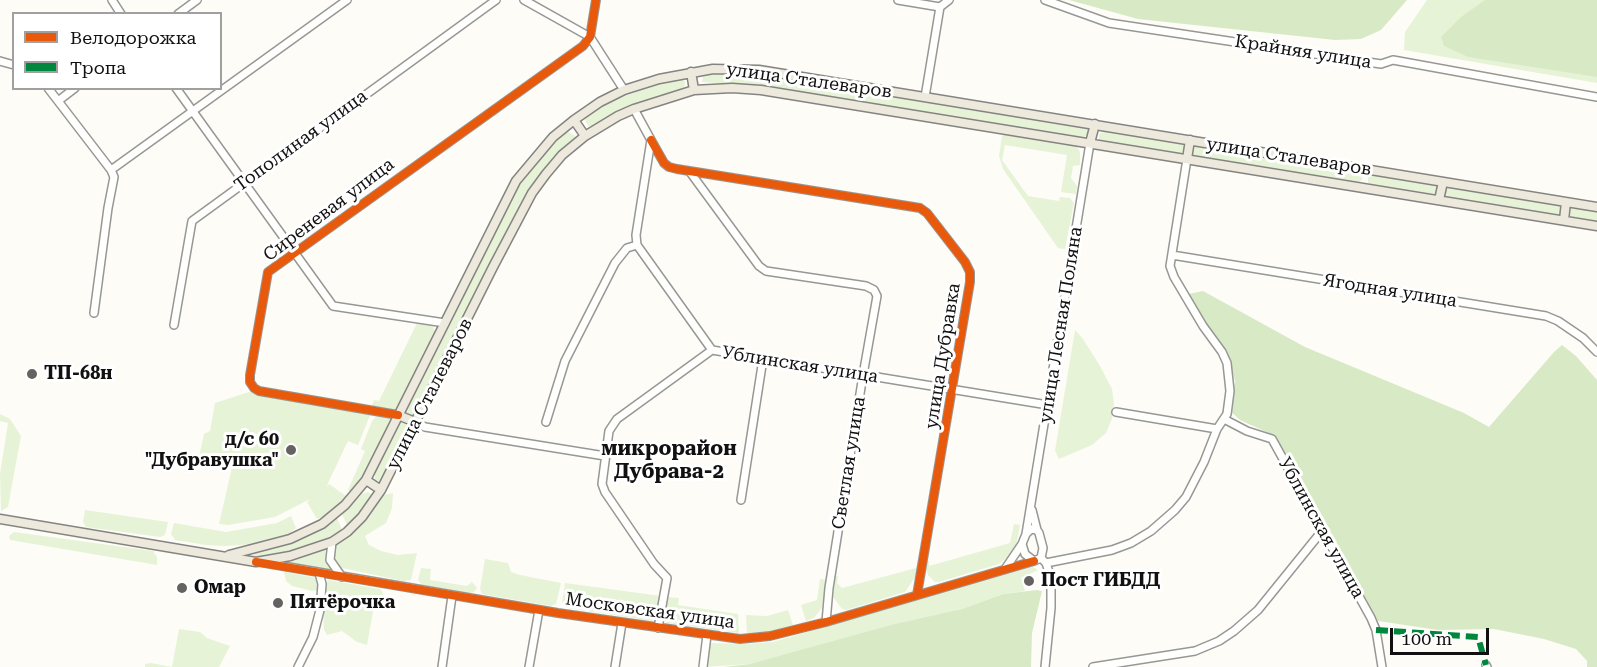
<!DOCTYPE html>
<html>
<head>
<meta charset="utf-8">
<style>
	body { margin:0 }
	#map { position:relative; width:1597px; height:667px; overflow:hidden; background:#fdfcf7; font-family:"Roboto Serif",serif }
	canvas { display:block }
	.legend { position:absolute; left:12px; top:12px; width:210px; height:78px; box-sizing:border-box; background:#fff; border:2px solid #a0a0a0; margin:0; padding:8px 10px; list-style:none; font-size:18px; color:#111 }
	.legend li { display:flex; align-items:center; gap:12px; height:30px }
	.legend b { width:30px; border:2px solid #a0a0a0 }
	.scale { position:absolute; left:1390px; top:628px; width:99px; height:27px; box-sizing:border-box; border:3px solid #111; border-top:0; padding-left:8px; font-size:18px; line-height:21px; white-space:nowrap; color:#111; -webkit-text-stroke:4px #fff; paint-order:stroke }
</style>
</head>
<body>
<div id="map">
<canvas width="1597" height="667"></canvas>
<ul class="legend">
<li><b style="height:8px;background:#e8590c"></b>Велодорожка</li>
<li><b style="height:8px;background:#00873e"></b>Тропа</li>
</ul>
<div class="scale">100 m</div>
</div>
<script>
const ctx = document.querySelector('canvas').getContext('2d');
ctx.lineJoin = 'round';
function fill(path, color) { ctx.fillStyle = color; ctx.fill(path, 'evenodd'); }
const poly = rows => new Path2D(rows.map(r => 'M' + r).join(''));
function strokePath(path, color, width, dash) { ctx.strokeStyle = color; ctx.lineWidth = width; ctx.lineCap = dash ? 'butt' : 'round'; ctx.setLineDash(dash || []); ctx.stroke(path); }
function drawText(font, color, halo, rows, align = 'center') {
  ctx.font = font + ' "Roboto Serif",serif'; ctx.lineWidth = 6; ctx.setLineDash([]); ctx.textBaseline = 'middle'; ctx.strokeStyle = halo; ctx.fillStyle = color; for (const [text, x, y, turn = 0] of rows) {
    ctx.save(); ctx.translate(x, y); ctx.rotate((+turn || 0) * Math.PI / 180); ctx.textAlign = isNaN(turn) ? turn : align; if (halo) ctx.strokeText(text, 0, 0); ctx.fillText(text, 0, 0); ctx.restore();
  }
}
const green = poly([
	[1427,0,1597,0,1597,83,1404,50,1405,32],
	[731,72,1084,127,1089,130,1088,135,1082,138,758,86,702,82,703,76,709,73],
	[678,78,685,81,685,86,680,90,638,103,594,126,588,126,585,120,587,115,598,108,616,99],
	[1107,130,1182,142,1186,146,1185,152,1180,155,1103,142,1099,139,1099,134],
	[567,131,575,136,572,142,559,153,531,188,416,414,411,417,406,415,405,410,518,185,550,145],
	[1005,133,1071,144,1078,148,1080,152,1080,165,1073,166,1071,178,1077,186,1076,194,1061,192,1067,155,1005,145,1002,160,1028,196,1059,201,1060,197,1070,198,1074,203,1065,249,1058,248,1003,169,999,156,1002,136],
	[1200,145,1359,171,1362,175,1362,180,1356,184,1196,158,1191,154,1193,146],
	[1375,174,1438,184,1440,186,1438,195,1435,197,1372,187,1368,182,1368,176],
	[1446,185,1558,204,1562,207,1562,213,1556,216,1444,198,1442,195],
	[1574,206,1597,210,1597,223,1572,219,1568,215,1569,209],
	[418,321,432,324,435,332,395,411,371,408,374,400,379,401],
	[1075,330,1083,339,1100,366,1112,389,1114,404,1112,419,1106,433,1092,445,1059,459,1055,451],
	[249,392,371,413,358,445,348,441,328,483,327,487,329,484,346,496,346,500,326,515,317,519,307,502,310,499,275,517,228,525,219,524,233,463,199,457,204,434,210,431,215,403],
	[0,414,10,419,21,436,8,507,1,511,0,474,8,423,0,421],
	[379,414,387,414,390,418,390,422,360,483,350,492,348,490,365,451,361,449,372,421],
	[400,420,408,422,409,425,383,479,379,481,375,479,374,474],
	[368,492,371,494,370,501,348,527,342,514,362,494],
	[393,493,392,508,386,523,365,536,369,545,381,551,398,555,417,553,411,580,403,581,338,567,333,559,333,550,336,546,354,533,365,521,384,495],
	[85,510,168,522,165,535,160,537,86,527,83,522],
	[291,516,296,528,283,538,258,544,225,546,206,545,175,540,171,534,174,523,226,532,277,523],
	[337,518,342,530,330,538,288,553,260,558,254,557,253,554,305,538],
	[1014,524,1020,525,1016,546,1013,553,999,564,939,582,935,582,928,575,926,569,927,561,929,561,929,566,1010,543],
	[14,532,153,551,157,557,157,565,10,540,9,536],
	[325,550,328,564,333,570,295,565,290,562],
	[485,559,508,563,511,572,520,575,561,583,556,604,551,606,482,594,480,589],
	[918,560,922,561,920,570,905,592,846,610,842,609,833,597,835,575,838,576,837,583,842,588,916,568],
	[1033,567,1038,570,1021,578,1025,591,1003,594,962,609,750,664,704,667,707,648,711,643,746,644,773,642],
	[421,568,431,569,430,580,467,586,472,582,477,588,474,592,470,593,422,585,418,580],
	[284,572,317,578,318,590,312,591,292,586,286,581],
	[820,579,827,580,822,608,814,618,806,621,801,605,817,600],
	[328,580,380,589,383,592,381,602,375,601,367,645,357,642,342,631,327,635,324,630,323,610,324,588],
	[565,583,661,596,657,616,652,621,568,608,562,603],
	[665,597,679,598,678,605,738,614,739,633,667,623,663,616],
	[788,610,793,625,768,632,747,633,746,615,767,616],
	[179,629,200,632,207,638,230,646,219,667,145,667,145,664,151,663,172,667]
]);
const forest = poly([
	[1069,0,1407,0,1381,30,1361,39,1335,40,1138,19],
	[1485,0,1597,0,1597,77,1468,57,1444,46,1441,37,1461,17],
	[1203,291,1305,347,1464,413,1489,427,1554,352,1562,345,1576,356,1597,380,1597,667,1587,667,1587,661,1576,649,1544,639,1494,629,1438,630,1378,621,1319,510,1271,434,1240,420,1230,411,1235,381,1227,356,1202,321,1188,294],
	[1037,590,1042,591,1032,633,1031,667,724,667,750,664,891,625,962,609,1003,594]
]);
const minor = poly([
	[112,0,121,14],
	[524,0,590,37,624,90],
	[898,0,940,7],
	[1045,0,1109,23,1381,64,1393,60,1597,97],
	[178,14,197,0],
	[0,61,14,65],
	[48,88,111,170],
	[176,88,333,306,445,323],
	[925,97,940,7,949,0],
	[58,101,75,88],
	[634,109,651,140,636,235,637,245,712,350,1048,405],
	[651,140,664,163,669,167,677,169,920,208,927,213,965,262,970,272,970,282,917,595],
	[690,172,759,266,766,271,866,286,874,290,877,296,863,375,829,588,826,622],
	[1172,255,1546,316,1558,321,1583,338,1597,352],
	[94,313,108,208,114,177,111,170,347,0],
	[174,325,192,221,496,0],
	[1116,412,1217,429],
	[398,415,259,391,254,388,250,382,250,375,268,272,583,46,590,37,596,0],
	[1224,419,1247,431,1272,439,1371,618,1376,630,1382,667],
	[415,422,425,427,605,456],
	[546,422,565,361,615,263,627,248,637,245],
	[741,500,763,359],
	[1032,510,1037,530],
	[1031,529,1037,530,1039,533,1043,548,1041,558,1034,561,1025,554,1022,544,1026,534,1031,529],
	[1026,534,1090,143],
	[332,542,330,560,342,577],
	[1041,558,1046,563,1049,572,1051,590,1051,608,1045,667],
	[259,562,558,613,740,639,770,636,826,622,1034,561],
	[1046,563,1112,550,1131,543,1151,531,1175,510,1186,497,1204,462,1217,429,1227,414,1230,391,1227,363,1222,352,1203,326,1174,277,1170,266,1187,159],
	[1005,569,1022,544],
	[658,628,667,578,654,564,605,492,602,484,609,431,617,419,712,350],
	[1486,665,1487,667],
	[298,667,313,637,320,610,322,584,319,573],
	[442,667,452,596],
	[529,667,539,610],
	[615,667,622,623],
	[703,667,707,635],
	[1093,667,1195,651,1219,641,1234,631,1258,610,1322,531]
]);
const major = poly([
	[691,72,694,90],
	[574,120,585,136],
	[1090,143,1095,124],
	[1187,159,1190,140],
	[1439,200,1443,182],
	[1564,220,1566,202],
	[398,415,415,422],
	[366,480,381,490],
	[0,519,256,562,290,556,332,542,347,532,362,517,381,490,493,267,532,193,546,174,562,155,585,136,618,116,634,109,694,90,732,88,761,90,1597,226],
	[229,555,290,539,322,524,345,505,366,480,516,181,553,137,574,120,600,102,624,90,659,79,713,69,759,70,1597,207]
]);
const quiet = poly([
	[1376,630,1478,637,1486,665]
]);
const cycleway = poly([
	[651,140,664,163,669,167,677,169,920,208,927,213,965,262,970,272,970,282,917,595],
	[398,415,259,391,254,388,250,382,250,375,268,272,583,46,590,37,596,0],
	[256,562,558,613,740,639,770,636,826,622,1034,561]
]);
const markers = [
	[32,374,6,"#646362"],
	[291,450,6,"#646362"],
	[1029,581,6,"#646362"],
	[182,588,6,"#646362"],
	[278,603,6,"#646362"]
];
const streetNames = [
	["Крайняя улица",1303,52,9],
	["улица Сталеваров",809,81,8],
	["Тополиная улица",301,141,-36],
	["улица Сталеваров",1289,157,9],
	["Сиреневая улица",329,210,-37],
	["Ягодная улица",1390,291,9],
	["улица Лесная Поляна",1061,325,-81],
	["улица Дубравка",943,356,-81],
	["Ублинская улица",800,365,9],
	["улица Сталеваров",430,394,-63],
	["Светлая улица",849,463,-81],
	["Ублинская улица",1321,528,61],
	["Московская улица",650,611,8]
];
const poiNames = [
	["ТП-68н",44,374],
	["д/с 60",279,440,"right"],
	["\"Дубравушка\"",279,461,"right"],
	["Пост ГИБДД",1041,581],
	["Омар",194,588],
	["Пятёрочка",290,603]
];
const neighbourhoodNames = [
	["микрорайон",669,449],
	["Дубрава-2",669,472]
];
fill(green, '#e7f3d7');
fill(forest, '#d8eac5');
strokePath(minor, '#979795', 10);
strokePath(major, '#858482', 11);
strokePath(minor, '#fffffe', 7);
strokePath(major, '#ede9dc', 8);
strokePath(quiet, '#00873e', 6, [12, 6]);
strokePath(cycleway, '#e8590c', 8);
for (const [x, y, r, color] of markers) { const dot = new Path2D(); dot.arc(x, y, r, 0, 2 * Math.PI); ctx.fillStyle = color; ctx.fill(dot); strokePath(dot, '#fff', 2); }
drawText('18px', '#111', '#fff', streetNames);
drawText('bold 18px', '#111', '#fff', poiNames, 'left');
drawText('bold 20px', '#111', '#fff', neighbourhoodNames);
</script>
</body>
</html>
